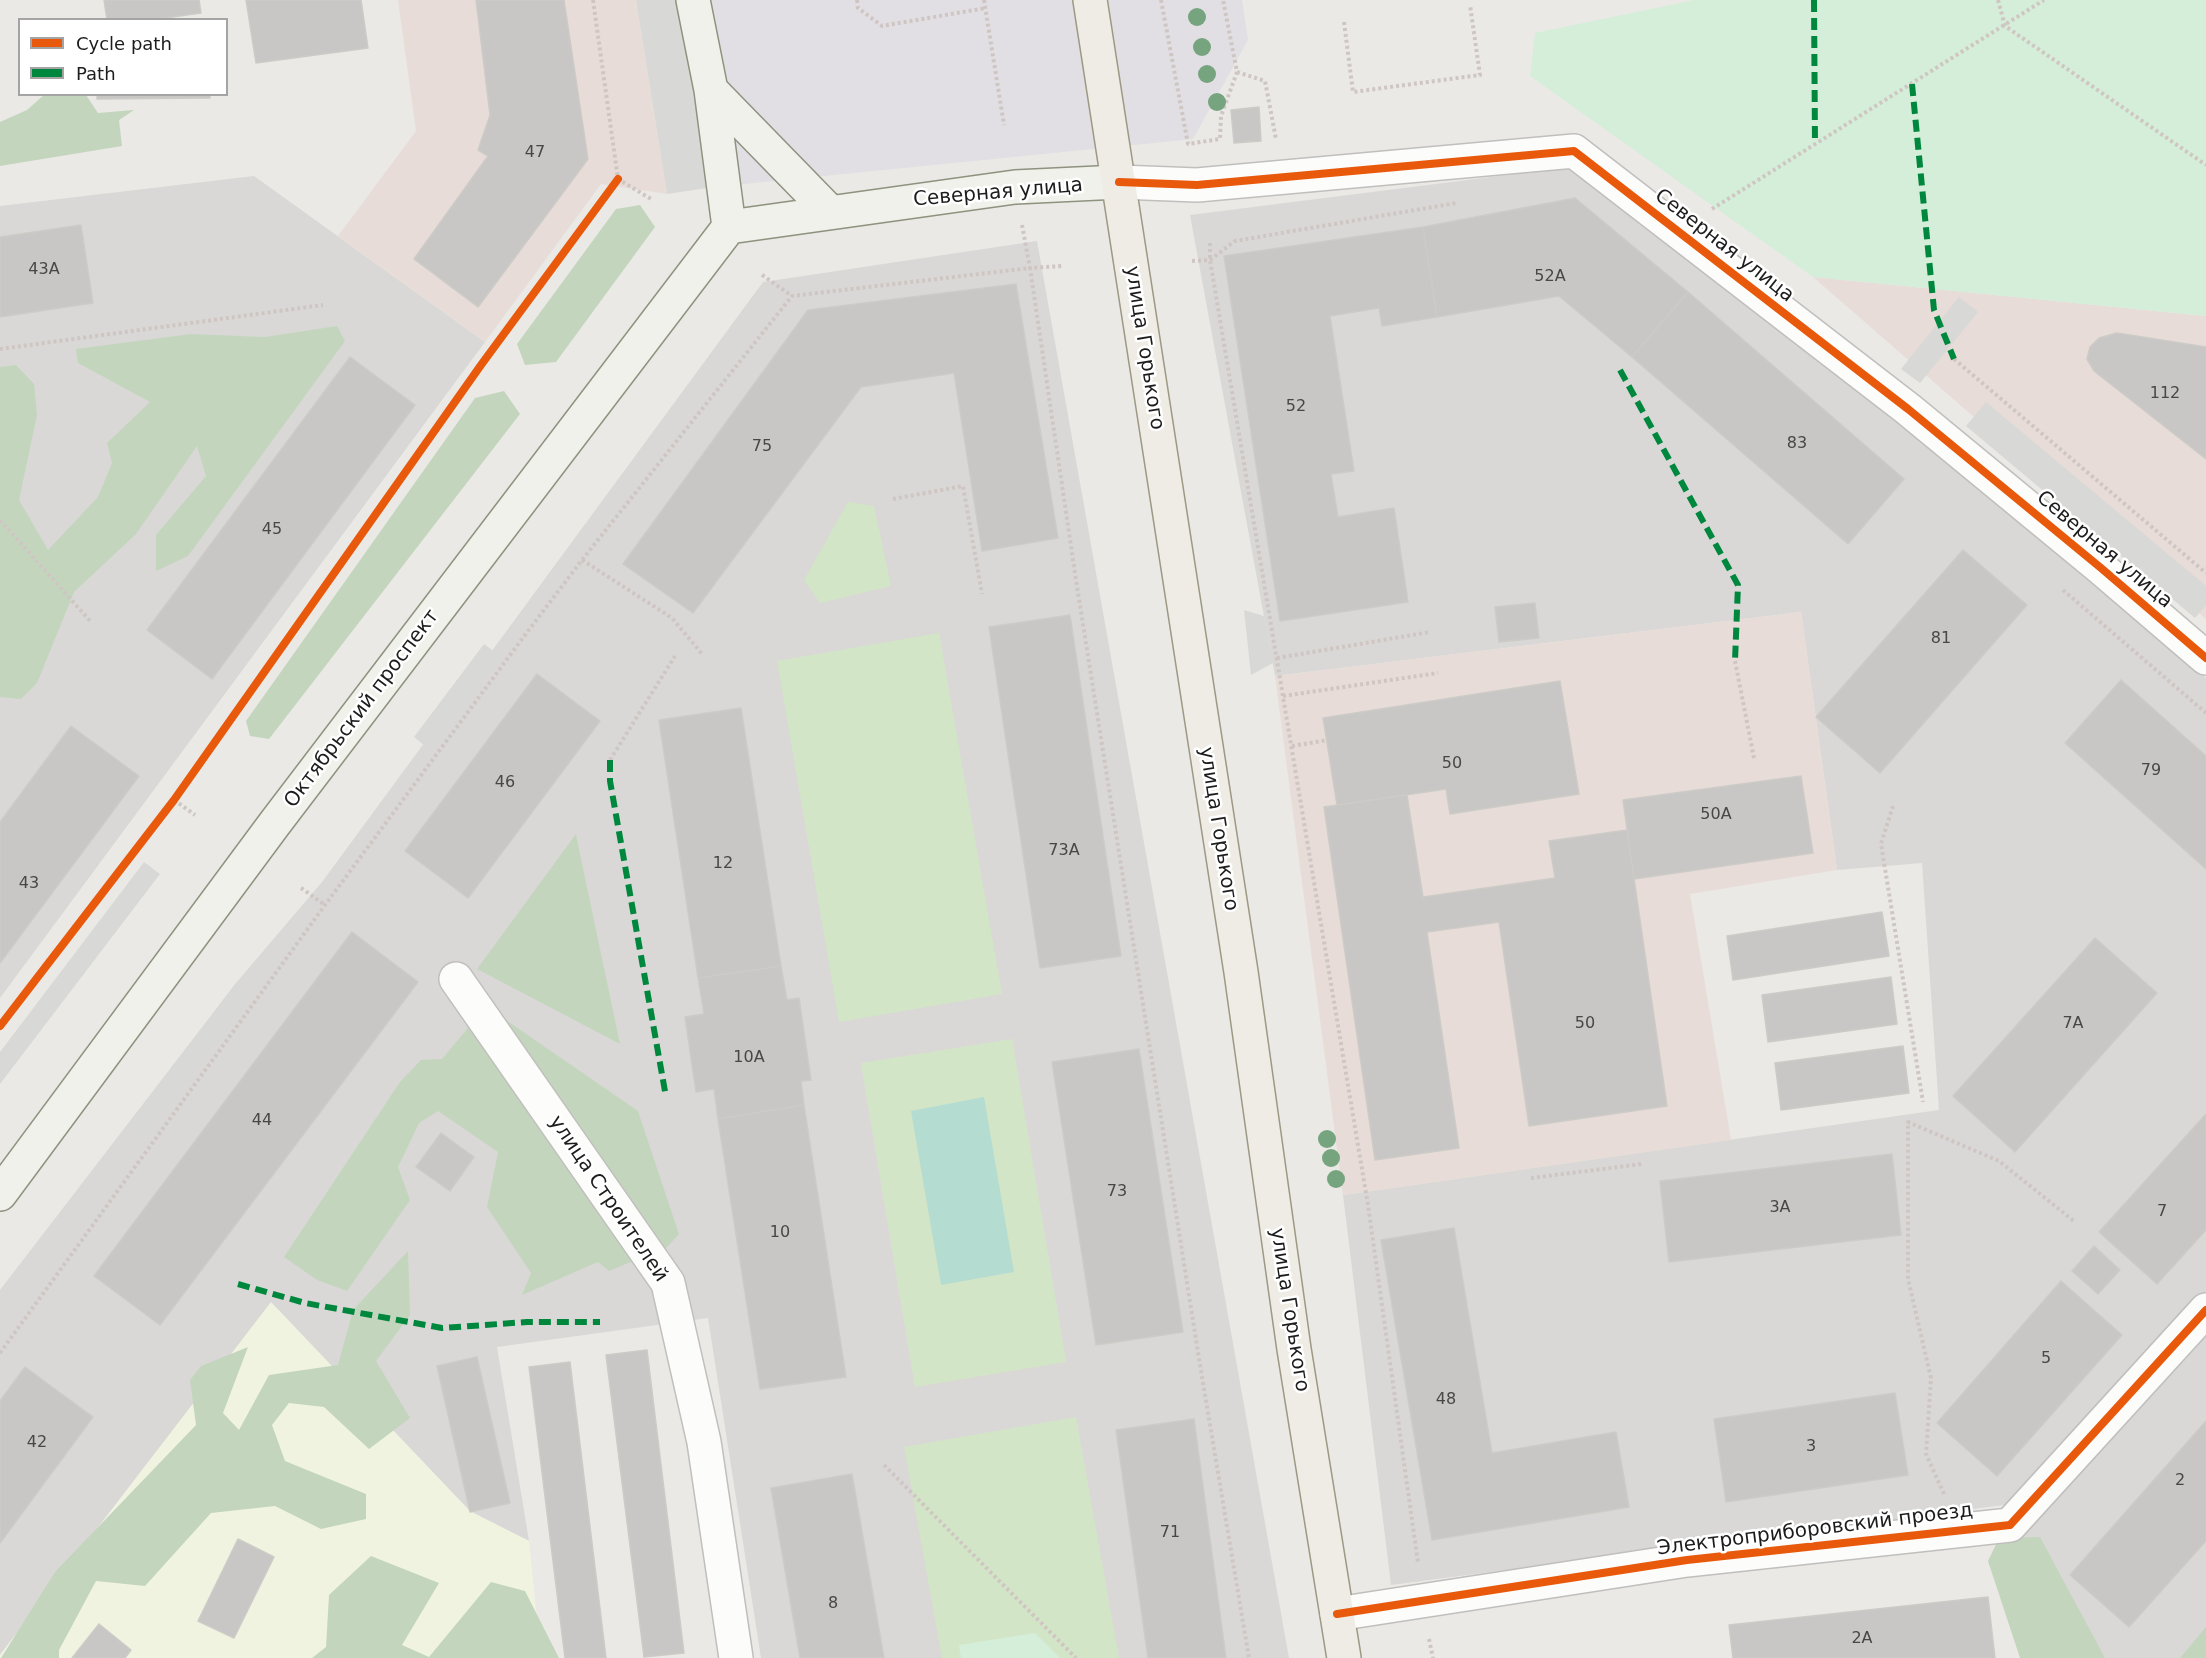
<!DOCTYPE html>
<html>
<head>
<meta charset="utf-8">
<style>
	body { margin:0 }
	#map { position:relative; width:2206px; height:1658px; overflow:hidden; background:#eae9e5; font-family:"DejaVu Sans",sans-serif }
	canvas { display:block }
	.legend { position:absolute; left:18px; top:18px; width:210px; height:78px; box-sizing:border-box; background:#fff; border:2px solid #a4a4a4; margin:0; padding:8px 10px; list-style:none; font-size:18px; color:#1c1c1c }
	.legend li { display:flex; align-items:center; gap:12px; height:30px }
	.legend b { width:30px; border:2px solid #a4a4a4 }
</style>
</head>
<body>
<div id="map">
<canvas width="2206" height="1658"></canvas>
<ul class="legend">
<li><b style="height:8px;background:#e8590c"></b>Cycle path</li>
<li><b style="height:8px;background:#00873e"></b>Path</li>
</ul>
</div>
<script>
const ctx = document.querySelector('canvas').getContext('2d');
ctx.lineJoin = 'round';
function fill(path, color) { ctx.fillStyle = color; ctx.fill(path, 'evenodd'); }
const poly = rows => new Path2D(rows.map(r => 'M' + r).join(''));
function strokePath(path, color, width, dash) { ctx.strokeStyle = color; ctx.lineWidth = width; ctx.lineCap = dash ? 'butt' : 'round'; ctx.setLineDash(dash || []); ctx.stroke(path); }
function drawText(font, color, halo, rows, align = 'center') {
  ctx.font = font + ' "DejaVu Sans",sans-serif'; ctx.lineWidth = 5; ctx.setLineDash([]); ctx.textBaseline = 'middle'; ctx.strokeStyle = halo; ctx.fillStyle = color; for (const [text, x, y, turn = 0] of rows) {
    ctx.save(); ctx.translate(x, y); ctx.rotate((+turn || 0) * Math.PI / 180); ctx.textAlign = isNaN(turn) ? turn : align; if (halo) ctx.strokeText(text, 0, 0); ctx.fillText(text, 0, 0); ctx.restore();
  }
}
const residential = poly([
	[1578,166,2106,591,2206,678,2206,1658,2084,1658,2004,1505,1391,1585,1343,1195,1939,1110,1922,863,1837,870,1801,612,1275,676,1190,215],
	[254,176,485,342,0,998,0,206],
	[1037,241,1289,1658,761,1658,708,1318,497,1347,529,1541,470,1512,271,1303,0,1655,0,1290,236,983,322,882,763,282]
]);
const commercial = poly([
	[398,0,636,0,667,194,601,184,485,342,338,236,416,131],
	[1813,277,2206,316,2206,619],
	[1801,612,1837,870,1690,894,1731,1140,1343,1195,1275,676]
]);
const education = poly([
	[271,1302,470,1511,529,1541,541,1658,0,1658,0,1655]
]);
const religious = poly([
	[636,0,683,0,714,187,667,194],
	[1959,297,1978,312,1920,383,1901,369],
	[1986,402,2206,586,2206,605,2195,618,1966,426],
	[1244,610,1264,616,1273,663,1251,675],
	[484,644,501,657,430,750,414,737],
	[144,862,160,874,0,1084,0,1052],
	[236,983,251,995,144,1137,128,1125]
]);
const grass = poly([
	[848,502,874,506,891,586,820,603,804,580],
	[939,633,1002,994,839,1022,777,661],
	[1012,1039,1066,1362,915,1387,861,1063],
	[1076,1417,1119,1658,942,1658,904,1447]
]);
const forest = poly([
	[45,94,86,95,98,113,134,110,119,120,122,146,0,166,0,122,27,110],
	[640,205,655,227,556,362,525,365,517,344,616,209],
	[337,326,345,341,188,556,156,571,156,535,206,476,197,446,136,534,74,592,37,683,21,699,0,697,0,367,16,365,34,384,37,415,19,500,48,550,98,497,112,463,107,443,150,402,78,363,76,349,191,334,265,337],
	[504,391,520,414,269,739,250,736,246,721,475,398],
	[576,834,576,835,620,1044,477,969],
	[500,1016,638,1111,679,1234,667,1247,609,1271,598,1262,522,1295,531,1273,487,1207,498,1152,438,1111,419,1123,398,1167,410,1200,347,1291,317,1280,284,1257,400,1082,421,1060,442,1059,477,1017],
	[408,1251,410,1315,376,1361,410,1418,369,1449,324,1407,289,1403,272,1425,285,1461,366,1494,366,1519,321,1529,275,1506,211,1513,145,1586,96,1581,59,1650,59,1658,1,1658,55,1572,196,1425,190,1380,201,1366,248,1347,223,1413,239,1430,269,1375,338,1365,353,1310],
	[2040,1537,2105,1658,2020,1658,1988,1561,1999,1538],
	[371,1556,439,1583,402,1645,429,1657,491,1582,525,1591,559,1658,312,1658,326,1647,329,1595],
	[2206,1627,2206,1658,2180,1658]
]);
const park = poly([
	[1694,0,2206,0,2206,316,1813,277,1530,76,1535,33],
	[1035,1633,1060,1658,961,1658,959,1645]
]);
const pitch = poly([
	[984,1097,1014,1272,941,1285,911,1111]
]);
const plaza = poly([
	[683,0,1242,0,1248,40,1193,139,714,187]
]);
const building = poly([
	[104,0,199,0,201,13,151,20,107,20,104,0],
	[246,0,361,0,368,48,256,63,246,0],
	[476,0,564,0,588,159,478,307,414,259,488,156,478,150,490,115,476,0],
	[97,94,210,94,210,98,97,99,97,94],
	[1259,107,1261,141,1234,143,1231,110,1259,107],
	[1575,198,1688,292,1632,357,1559,296,1437,317,1423,227,1575,198],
	[81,225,93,303,0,317,0,237,81,225],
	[1423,227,1437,317,1382,326,1379,308,1330,316,1354,471,1331,474,1338,517,1394,508,1408,602,1280,621,1224,256,1423,227],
	[1016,284,1058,538,982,551,954,373,861,387,693,613,623,564,808,310,1016,284],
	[1688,292,1904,479,1848,544,1632,357,1688,292],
	[2117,333,2206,347,2206,459,2094,371,2087,359,2090,347,2099,338,2117,333],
	[350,357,415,405,212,679,147,630,350,357],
	[1963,550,2027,605,1880,773,1816,717,1963,550],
	[1535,603,1539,638,1499,642,1495,607,1535,603],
	[1070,615,1121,956,1040,968,989,627,1070,615],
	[537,674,600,721,468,898,405,851,537,674],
	[2121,680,2206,756,2206,869,2065,743,2121,680],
	[1560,681,1579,794,1450,814,1446,789,1337,805,1323,718,1560,681],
	[741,708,781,966,698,978,659,720,741,708],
	[71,726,139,776,0,963,0,822,71,726],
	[1801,776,1813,853,1634,879,1623,800,1801,776],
	[1407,795,1423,897,1555,878,1549,841,1627,830,1667,1106,1529,1126,1499,922,1427,932,1459,1148,1375,1160,1324,807,1407,795],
	[1882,912,1889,956,1733,980,1727,936,1882,912],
	[352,932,418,982,160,1325,94,1276,352,932],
	[2095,938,2157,993,2015,1152,1953,1096,2095,938],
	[781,966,787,1000,799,998,811,1080,801,1081,804,1105,718,1119,714,1089,696,1092,685,1017,704,1014,698,978,781,966],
	[1891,977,1897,1024,1768,1042,1762,995,1891,977],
	[1903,1046,1909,1093,1781,1110,1775,1063,1903,1046],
	[1139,1049,1183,1332,1096,1345,1052,1062,1139,1049],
	[804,1105,846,1377,760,1389,718,1119,804,1105],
	[2206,1114,2206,1230,2157,1284,2099,1232,2206,1114],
	[441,1133,474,1157,450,1191,416,1167,441,1133],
	[1892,1154,1901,1235,1669,1262,1660,1181,1892,1154],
	[1454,1228,1492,1453,1616,1432,1629,1507,1432,1540,1381,1240,1454,1228],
	[2094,1246,2120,1270,2098,1294,2072,1271,2094,1246],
	[2061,1281,2122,1335,1997,1476,1937,1423,2061,1281],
	[647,1350,684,1653,644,1657,606,1355,647,1350],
	[477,1357,510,1503,470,1512,437,1366,477,1357],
	[570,1362,606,1658,565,1658,529,1367,570,1362],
	[25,1367,93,1417,0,1543,0,1401,25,1367],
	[1895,1393,1908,1475,1726,1502,1714,1419,1895,1393],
	[1194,1419,1226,1658,1148,1658,1116,1430,1194,1419],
	[2206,1421,2206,1541,2129,1627,2070,1575,2206,1421],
	[852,1474,884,1658,800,1658,771,1488,852,1474],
	[238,1539,274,1557,234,1638,198,1621,238,1539],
	[1988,1597,1995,1658,1733,1658,1729,1625,1988,1597],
	[99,1624,131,1650,125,1658,72,1658,99,1624]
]);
const path = poly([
	[593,0,618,179,651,199],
	[857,0,858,8,882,26,986,8],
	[984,0,1004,125],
	[1161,0,1188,144,1220,139,1221,116,1237,72,1223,0],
	[1998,0,2005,26,2206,165],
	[1344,22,1353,92,1480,75,1470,5],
	[1237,72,1265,81,1276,139],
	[1712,209,2044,0],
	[1022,225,1030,268,1062,266],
	[1210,243,1210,260,1368,1205,1418,1563],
	[1192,261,1210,260,1235,241,1456,203],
	[762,275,792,296],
	[0,349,323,305],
	[1954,359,2206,573],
	[893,499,963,486,982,594],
	[0,520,91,622],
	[582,560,672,618,702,654],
	[2063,590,2206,713],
	[1277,658,1430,632],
	[1735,661,1754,758],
	[1283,696,1438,673],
	[1292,746,1327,740],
	[610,760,675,656],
	[174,800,195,815],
	[1893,806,1881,844,1923,1102],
	[301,888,325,905],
	[1531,1178,1642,1164],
	[0,1353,325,905,525,635,582,560,792,296,1030,268,1076,580,1200,1365,1249,1658],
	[884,1465,1076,1658],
	[1944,1494,1926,1454,1931,1378,1908,1279,1908,1122,1999,1161,2075,1222],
	[1429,1639,1433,1658]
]);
const street = poly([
	[1119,182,1197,185,1574,151,1908,409,2101,568,2206,658],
	[456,979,668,1283,704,1442,736,1658],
	[1337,1614,1687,1560,2010,1525,2206,1310]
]);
const secondary = poly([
	[693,0,711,90,729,227],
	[711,90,830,212],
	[729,227,1015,187,1119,182],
	[0,1194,275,823,729,227]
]);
const primary = poly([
	[1090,0,1241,972,1294,1349,1344,1658]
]);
const quiet = poly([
	[1814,0,1815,144],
	[1912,84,1934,310,1954,359],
	[1620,370,1738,585,1735,661],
	[610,760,610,781,666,1097],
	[238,1284,305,1303,442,1328,527,1322,600,1322]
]);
const cycleway = poly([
	[1119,182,1197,185,1574,151,1908,409,2101,568,2206,658],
	[0,1026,174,800,481,365,618,179],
	[1337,1614,1687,1560,2010,1525,2206,1310]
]);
const trees = [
	[1197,17],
	[1202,47],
	[1207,74],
	[1217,102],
	[1327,1139],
	[1331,1158],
	[1336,1179]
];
const numberNames = [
	["47",535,153],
	["43А",44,270],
	["52А",1550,277],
	["112",2165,394],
	["52",1296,407],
	["83",1797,444],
	["75",762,447],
	["45",272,530],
	["81",1941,639],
	["50",1452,764],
	["79",2151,771],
	["46",505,783],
	["50А",1716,815],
	["73А",1064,851],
	["12",723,864],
	["43",29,884],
	["50",1585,1024],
	["7А",2073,1024],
	["10А",749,1058],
	["44",262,1121],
	["73",1117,1192],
	["3А",1780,1208],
	["7",2162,1212],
	["10",780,1233],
	["5",2046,1359],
	["48",1446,1400],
	["42",37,1443],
	["3",1811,1447],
	["2",2180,1481],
	["71",1170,1533],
	["8",833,1604],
	["2А",1862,1639]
];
const streetNames = [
	["Северная улица",998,193,-5],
	["Северная улица",1724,246,38],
	["улица Горького",1144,348,81],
	["Северная улица",2104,550,40],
	["Октябрьский проспект",362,709,-53],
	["улица Горького",1218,829,81],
	["улица Строителей",608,1199,56],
	["улица Горького",1289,1310,81],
	["Электроприборовский проезд",1815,1530,-7]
];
fill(residential, '#d9d8d6');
fill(commercial, '#e7dcd8');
fill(education, '#f1f3e1');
fill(religious, '#d8d8d6');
fill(grass, '#d3e5c7');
fill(forest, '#c3d6bd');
fill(park, '#d5eed9');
fill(pitch, '#b5dcd1');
fill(plaza, '#e1dfe3');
fill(building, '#c8c7c5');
strokePath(building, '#cdcbc7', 1.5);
strokePath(street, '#c0bfbd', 36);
strokePath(secondary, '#8e927f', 36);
strokePath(primary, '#9d9985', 36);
strokePath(path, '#cfc6c3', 4, [3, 3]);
strokePath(street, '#fcfcfb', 33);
strokePath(secondary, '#f0f1ea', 33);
strokePath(primary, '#eeece5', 33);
strokePath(quiet, '#00873e', 6, [12, 6]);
strokePath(cycleway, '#e8590c', 8);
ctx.fillStyle = '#76a47f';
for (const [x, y] of trees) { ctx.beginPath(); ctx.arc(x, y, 9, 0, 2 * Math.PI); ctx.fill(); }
drawText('16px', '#474746', null, numberNames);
drawText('20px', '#1c1c1c', '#fff', streetNames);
</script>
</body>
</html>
